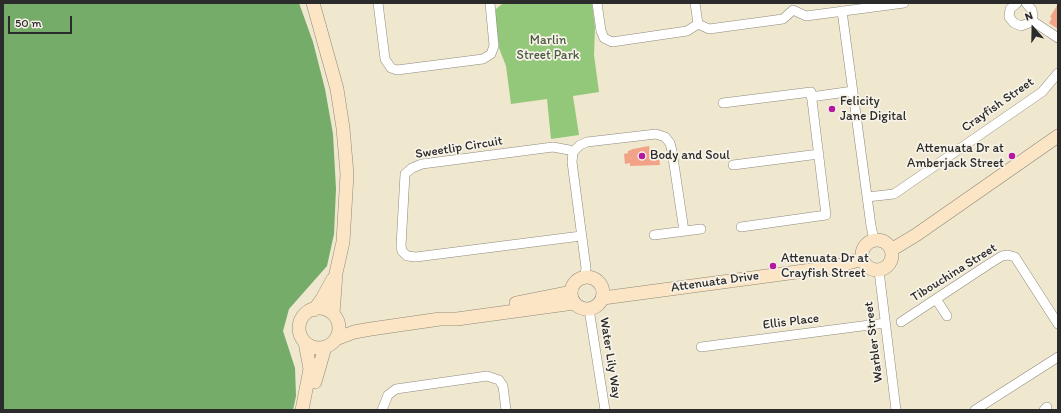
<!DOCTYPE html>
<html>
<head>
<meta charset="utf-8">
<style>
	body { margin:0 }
	#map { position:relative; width:1061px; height:413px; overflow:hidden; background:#efe7ce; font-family:Itim,sans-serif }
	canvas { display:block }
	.frame { position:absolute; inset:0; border:4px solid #2b2b2b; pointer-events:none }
	.north { position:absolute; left:1013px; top:8px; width:40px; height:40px; -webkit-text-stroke:3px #f7f3e8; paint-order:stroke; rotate:340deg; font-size:11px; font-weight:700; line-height:16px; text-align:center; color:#2b2b2b }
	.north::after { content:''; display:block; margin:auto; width:14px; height:18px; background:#2b2b2b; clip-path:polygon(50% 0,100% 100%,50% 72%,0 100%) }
	.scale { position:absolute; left:8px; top:16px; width:64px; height:18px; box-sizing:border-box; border:2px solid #2b2b2b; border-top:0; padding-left:5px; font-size:12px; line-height:14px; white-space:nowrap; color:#2b2b2b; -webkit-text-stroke:3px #f7f3e8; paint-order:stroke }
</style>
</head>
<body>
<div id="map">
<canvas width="1061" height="413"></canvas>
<div class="frame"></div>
<div class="north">N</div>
<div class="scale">50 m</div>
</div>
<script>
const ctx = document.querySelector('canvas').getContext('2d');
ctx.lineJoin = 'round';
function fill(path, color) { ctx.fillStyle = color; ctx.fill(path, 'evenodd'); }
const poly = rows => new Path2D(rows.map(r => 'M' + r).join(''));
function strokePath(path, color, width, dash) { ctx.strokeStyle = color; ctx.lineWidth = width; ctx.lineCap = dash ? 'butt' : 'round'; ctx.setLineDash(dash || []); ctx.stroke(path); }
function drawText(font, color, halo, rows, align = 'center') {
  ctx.font = font + ' Itim,sans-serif'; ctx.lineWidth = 3.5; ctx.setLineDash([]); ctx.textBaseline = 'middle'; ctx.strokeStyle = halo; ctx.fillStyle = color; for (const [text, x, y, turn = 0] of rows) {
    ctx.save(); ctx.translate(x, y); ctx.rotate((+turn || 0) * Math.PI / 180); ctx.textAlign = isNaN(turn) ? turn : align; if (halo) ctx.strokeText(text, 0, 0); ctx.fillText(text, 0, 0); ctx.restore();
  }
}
const green = poly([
	[510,3,592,3,595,27,594,55,599,92,573,96,579,135,551,139,547,99,511,104,506,66,499,48,495,15,496,9,502,4]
]);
const forest = poly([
	[3,3,299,3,313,42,325,89,333,134,336,189,334,234,327,266,289,309,283,331,295,368,296,396,293,410,3,410]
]);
const building = poly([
	[1058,4,1058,29,1049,23,1052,18,1050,17],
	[649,146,650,151,658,150,660,165,630,166,630,163,625,164,624,154,628,153,628,151,633,149]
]);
const street = poly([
	[378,3,385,59,391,68,397,70,483,59,491,54,494,46,490,3],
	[597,3,601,31,604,38,612,42,687,31,698,24,709,29,783,19,793,10,806,16,904,3],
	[695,3,698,24],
	[1017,3,1010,9,1009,17,1014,23,1021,26,1029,23,1033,17,1032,10,1026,3],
	[842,11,871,226,874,240],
	[1031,20,1058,38],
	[811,97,853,91],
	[723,103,811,92,826,215,741,227],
	[573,152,580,145,587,142,656,134,665,137,670,143,672,151,684,231],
	[733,165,819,154],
	[867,197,894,194,1042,92,1058,73],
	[654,235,701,229],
	[581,236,416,257,407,256,402,251,401,246,405,174,412,168,422,164,553,147,569,150,573,152,572,162,586,268,585,276],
	[879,271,896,410],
	[936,299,947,316],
	[589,309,605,410],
	[901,322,989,264,1002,256,1008,255,1015,257,1058,324],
	[701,347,885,323],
	[382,410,388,395,396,389,487,376,499,380,503,386,506,410],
	[975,410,1058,357],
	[1044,410,1047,407]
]);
const secondary = poly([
	[313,3,337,89,343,128,347,174,343,242,336,273,333,314],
	'862 255a15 15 0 1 1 30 0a15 15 0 1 1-30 0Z',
	[891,250,916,235,1058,136],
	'571 293a16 16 0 1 1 32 0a16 16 0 1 1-32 0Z',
	[603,298,834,267,862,259],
	[516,303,571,292],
	'299 328a20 20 0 1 1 40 0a20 20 0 1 1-40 0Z',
	[314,310,322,299,333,279],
	[336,339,354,332,371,329,440,319,457,319,574,303],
	[315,382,325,347],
	[302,410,310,369,305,342]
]);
const markers = [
	[832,109,4,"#b5179e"],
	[642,156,4,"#b5179e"],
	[1012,156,4,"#b5179e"],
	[773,266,4,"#b5179e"]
];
const parkNames = [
	["Marlin",548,41],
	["Street Park",548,56]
];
const poiNames = [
	["Felicity",840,102],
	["Jane Digital",840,117],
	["Attenuata Dr at",1004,149,"right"],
	["Amberjack Street",1004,164,"right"],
	["Body and Soul",650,156],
	["Attenuata Dr at",781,259],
	["Crayfish Street",781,274]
];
const streetNames = [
	["Crayfish Street",998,105,-35],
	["Sweetlip Circuit",459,148,-9],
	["Tibouchina Street",954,273,-32],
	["Attenuata Drive",715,282,-8],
	["Ellis Place",791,322,-7],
	["Warbler Street",874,342,-97],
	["Water Lily Way",610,358,81]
];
fill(green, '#93c87a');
fill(forest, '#76ac6a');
fill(building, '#f2a286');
strokePath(street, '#8d897c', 10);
strokePath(secondary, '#8d897c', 14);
strokePath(street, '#fff', 9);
strokePath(secondary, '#fce5c4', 13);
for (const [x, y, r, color] of markers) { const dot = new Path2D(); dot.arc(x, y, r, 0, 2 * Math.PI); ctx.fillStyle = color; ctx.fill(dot); strokePath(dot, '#f7f3e8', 1.5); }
drawText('13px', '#4a5a43', '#f7f3e8', parkNames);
drawText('13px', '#2b2b2b', '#f7f3e8', poiNames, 'left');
drawText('13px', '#2b2b2b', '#f7f3e8', streetNames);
</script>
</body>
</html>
